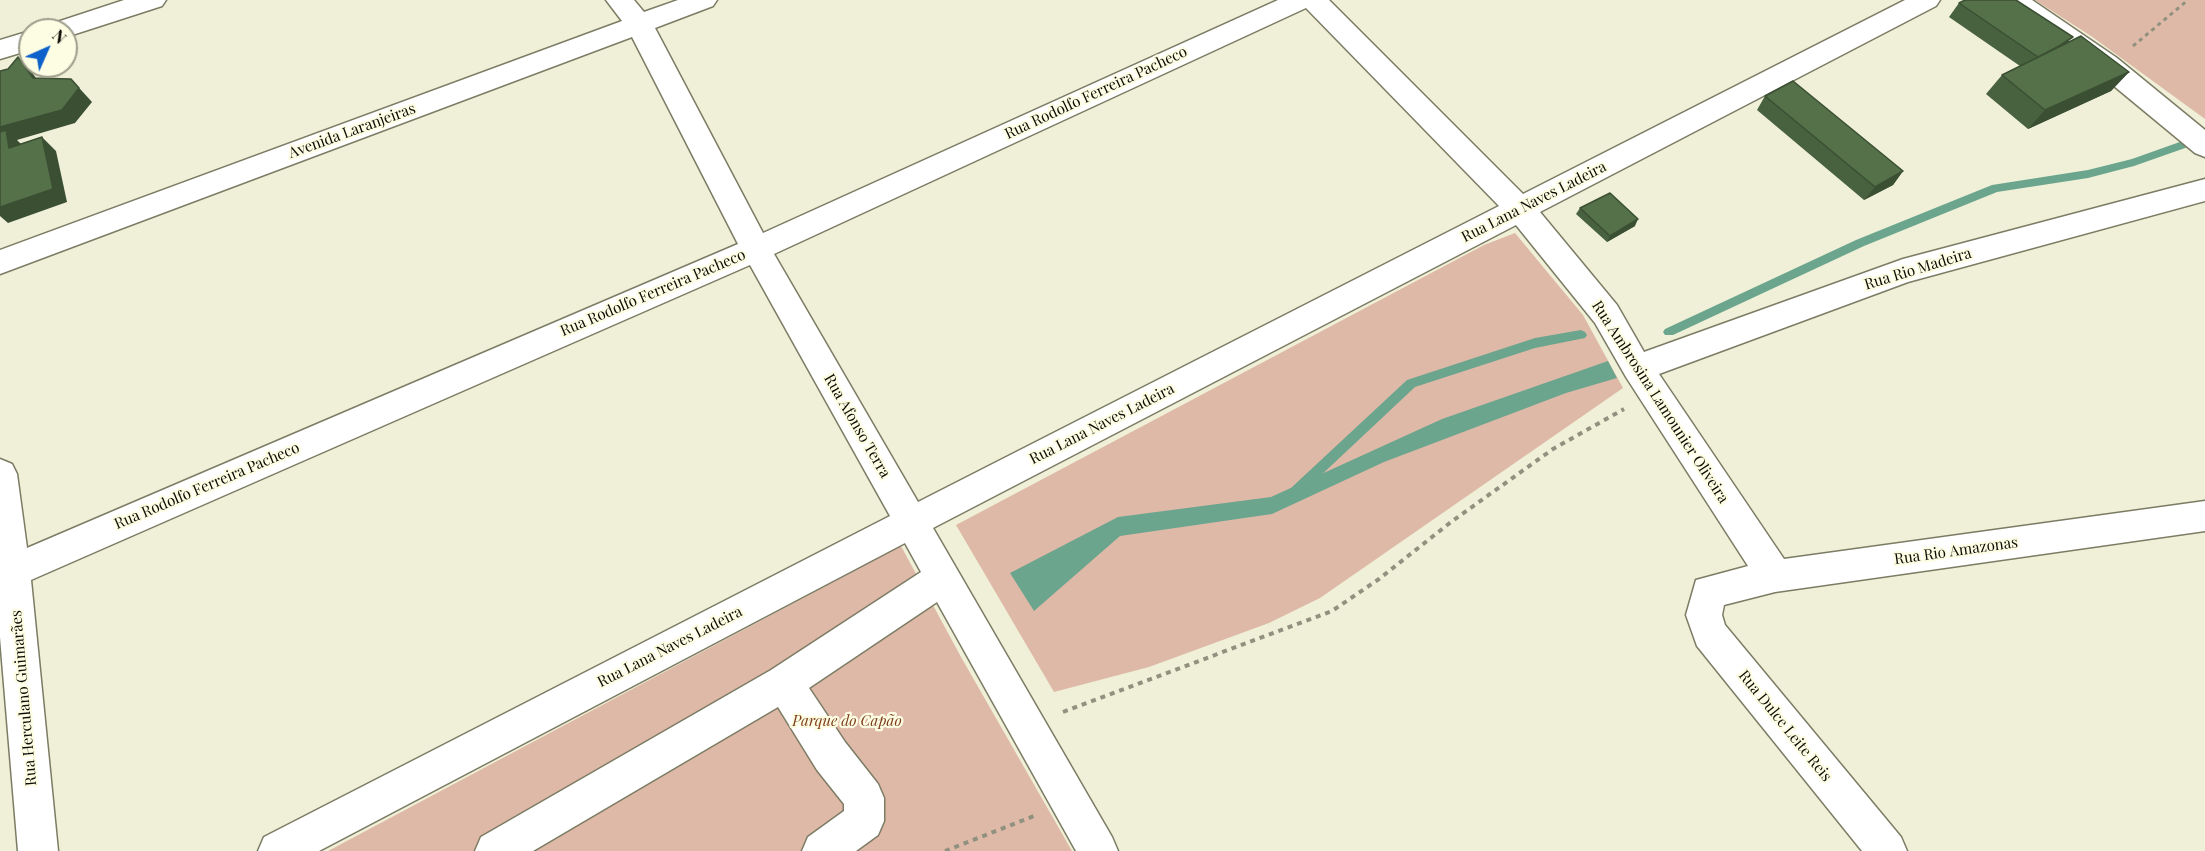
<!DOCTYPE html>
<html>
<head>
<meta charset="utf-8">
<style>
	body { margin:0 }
	#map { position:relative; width:2205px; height:851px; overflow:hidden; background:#eff0d7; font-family:"Playfair Display",serif }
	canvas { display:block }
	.north { position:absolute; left:18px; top:18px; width:60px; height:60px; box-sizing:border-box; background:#fdfde4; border:2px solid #9d9d8b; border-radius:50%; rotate:45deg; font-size:16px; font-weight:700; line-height:24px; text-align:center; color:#0c0c05 }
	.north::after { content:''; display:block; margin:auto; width:21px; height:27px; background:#0d61cb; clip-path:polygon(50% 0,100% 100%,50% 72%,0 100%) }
</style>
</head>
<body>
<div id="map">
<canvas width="2205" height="851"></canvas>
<div class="north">N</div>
</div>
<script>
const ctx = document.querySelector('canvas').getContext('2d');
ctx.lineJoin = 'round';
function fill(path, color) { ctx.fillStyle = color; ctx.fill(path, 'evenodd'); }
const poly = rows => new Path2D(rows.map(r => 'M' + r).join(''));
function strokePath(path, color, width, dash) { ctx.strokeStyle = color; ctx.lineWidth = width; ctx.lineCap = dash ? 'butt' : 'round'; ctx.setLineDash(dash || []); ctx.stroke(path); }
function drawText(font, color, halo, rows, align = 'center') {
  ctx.font = font + ' "Playfair Display",serif'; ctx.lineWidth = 4.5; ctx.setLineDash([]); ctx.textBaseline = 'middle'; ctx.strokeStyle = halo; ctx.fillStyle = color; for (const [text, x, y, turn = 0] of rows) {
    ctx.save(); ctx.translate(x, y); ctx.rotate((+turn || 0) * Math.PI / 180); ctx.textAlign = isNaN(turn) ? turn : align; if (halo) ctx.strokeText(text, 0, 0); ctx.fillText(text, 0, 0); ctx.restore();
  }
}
const green = poly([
	[2035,0,2205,0,2205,119,2091,36],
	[1515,233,1583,315,1623,388,1320,598,1269,623,1149,667,1054,692,956,525,1484,245],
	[901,546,961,657,1072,851,328,851]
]);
const water = poly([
	[1608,361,1617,378,1566,393,1384,462,1272,514,1120,536,1034,611,1010,573,1118,517,1271,497,1442,419]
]);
const stream = poly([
	[2205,133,2205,141,2134,166,2088,178,1997,192,1864,246,1673,335,1665,335,1663,332,1665,329,1856,240,1992,185,2088,170,2132,159,2205,133],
	[1581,330,1585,332,1587,335,1585,338,1535,348,1415,387,1300,495,1296,496,1292,495,1290,491,1292,487,1407,380,1535,338,1581,330]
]);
const pathFar1 = poly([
	[2133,46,2188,0]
]);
const path = poly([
	[1063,712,1332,611,1379,579,1451,522,1553,449,1624,409],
	[945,851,1034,816]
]);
const minor = poly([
	[124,0,166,0,162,6,66,37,66,30,47,30,51,24,124,0],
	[606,0,634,0,644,12,678,0,717,0,713,6,655,28,763,233,1278,0,1329,0,1523,194,1905,0,1940,0,1936,6,1540,212,1617,305,1644,352,1903,259,2205,179,2205,201,1908,282,1659,374,1784,559,2205,501,2205,531,1775,592,1724,605,1722,615,1725,625,1901,837,1907,851,1862,851,1697,646,1686,615,1696,580,1748,566,1626,377,1595,323,1516,225,933,528,1112,837,1118,851,1076,851,937,602,809,688,845,742,878,784,884,798,884,821,878,835,856,851,802,851,808,837,844,811,844,804,817,770,778,707,533,851,475,851,481,837,771,670,921,572,905,543,319,851,258,851,264,837,890,516,750,265,31,580,58,851,18,851,0,637,0,459,12,464,17,474,27,548,738,244,632,37,0,274,0,250,622,21,606,0],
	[1306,8,1499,206,918,502,774,254,1306,8],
	[2001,0,2032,0,2117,58,2205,130,2205,157,2195,153,2097,72,2005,6,2001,0],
	[30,31,30,50,0,59,0,40,30,31]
]);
const wall = poly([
	[1959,3,2070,41,2129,72,2111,91,2028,129,1986,94,2002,75,2020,66,1949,17],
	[1765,96,1903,171,1893,185,1864,200,1757,110],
	[1580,208,1635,226,1607,242,1576,214]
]);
const shadedWall = poly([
	[18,57,31,71,46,92,33,78],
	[2129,72,2111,91,2028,129,2045,110],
	[71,79,92,102,75,123,17,140,21,144,24,162,0,145,0,127],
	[42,137,56,151,67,202,8,223,0,216,0,207],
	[1903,171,1893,185,1864,200,1875,187],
	[1638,219,1635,226,1607,242,1610,236]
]);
const building = poly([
	[1965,0,2016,0,2073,37,2059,46,2038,57,1959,3,1965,0],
	[2081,36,2129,72,2045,110,2002,75,2081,36],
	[18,57,33,78,71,79,79,88,62,110,0,127,0,71,8,69,18,57],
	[1793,81,1903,171,1875,187,1765,96,1793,81],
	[6,130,9,148,42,137,53,189,0,207,0,132,6,130],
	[1610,193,1638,219,1610,236,1580,208,1610,193]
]);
const streetNames = [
	["Rua Rodolfo Ferreira Pacheco",1096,93,-25],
	["Avenida Laranjeiras",352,131,-20],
	["Rua Lana Naves Ladeira",1534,202,-27],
	["Rua Rio Madeira",1918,269,-17],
	["Rua Rodolfo Ferreira Pacheco",653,293,-23],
	["Rua Ambrosina Lamounier Oliveira",1660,402,57],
	["Rua Lana Naves Ladeira",1102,424,-27],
	["Rua Afonso Terra",857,426,60],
	["Rua Rodolfo Ferreira Pacheco",207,486,-23],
	["Rua Rio Amazonas",1956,551,-8],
	["Rua Lana Naves Ladeira",670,647,-27],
	["Rua Herculano Guimarães",24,698,-95],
	["Rua Dulce Leite Reis",1785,726,51]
];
const parkNames = [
	["Parque do Capão",847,721]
];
fill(green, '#dfb9a7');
fill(water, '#6ba58e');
fill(stream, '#6ba58e');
strokePath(minor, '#7c7c65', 3);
strokePath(pathFar1, '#90917f', 3, [4, 4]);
strokePath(path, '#90917f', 4, [5, 5]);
fill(minor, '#fff');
fill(wall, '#48613f');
fill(shadedWall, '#3b4f33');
fill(building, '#547149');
strokePath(building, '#3b4f33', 1.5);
drawText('15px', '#0c0c05', '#fdfde4', streetNames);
drawText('italic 15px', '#7c3d1a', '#fdfde4', parkNames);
</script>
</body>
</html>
